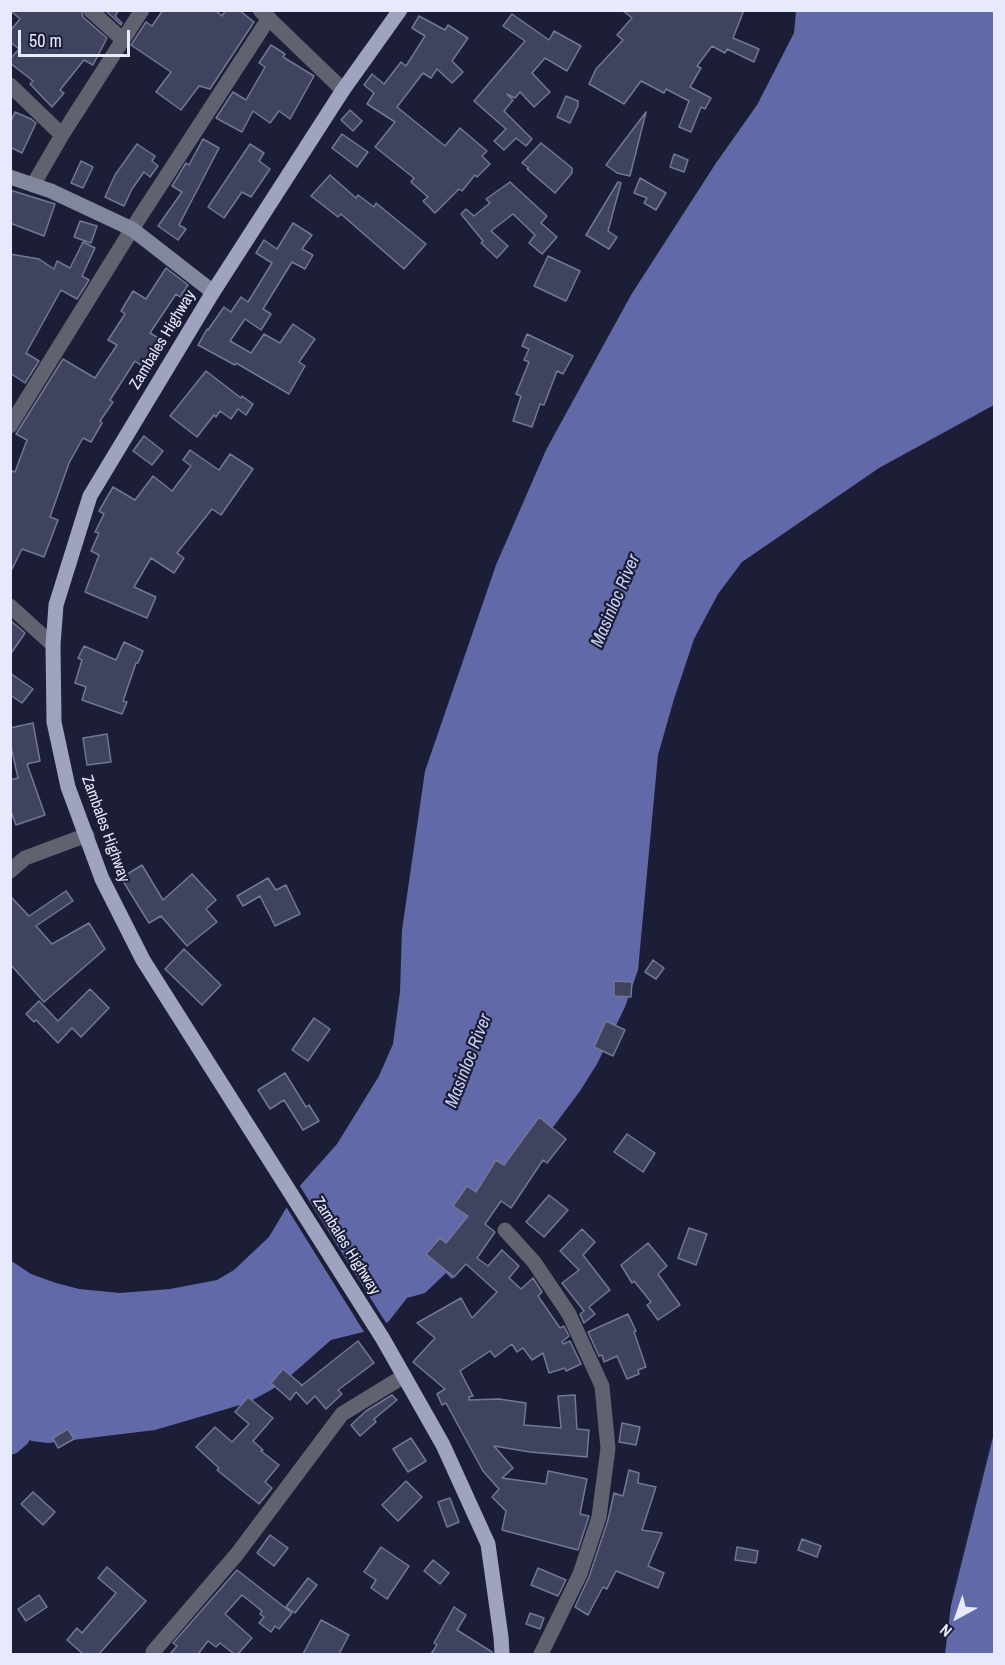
<!DOCTYPE html>
<html>
<head>
<meta charset="utf-8">
<style>
	body { margin:0 }
	#map { position:relative; width:1005px; height:1665px; overflow:hidden; background:#1c1e38; font-family:"Archivo Narrow",sans-serif }
	canvas { display:block }
	.frame { position:absolute; inset:0; border:12px solid #e7eafc; pointer-events:none }
	.north { position:absolute; left:927px; top:1587px; width:60px; height:60px; -webkit-text-stroke:4px #1c1e38; paint-order:stroke; rotate:220deg; font-size:16px; font-weight:700; line-height:24px; text-align:center; color:#e7eafc }
	.north::after { content:''; display:block; margin:auto; width:21px; height:27px; background:#e7eafc; clip-path:polygon(50% 0,100% 100%,50% 72%,0 100%) }
	.scale { position:absolute; left:18px; top:30px; width:112px; height:27px; box-sizing:border-box; border:3px solid #e7eafc; border-top:0; padding-left:8px; font-size:18px; line-height:21px; white-space:nowrap; color:#e7eafc; -webkit-text-stroke:4px #1c1e38; paint-order:stroke }
</style>
</head>
<body>
<div id="map">
<canvas width="1005" height="1665"></canvas>
<div class="frame"></div>
<div class="north">N</div>
<div class="scale">50 m</div>
</div>
<script>
const ctx = document.querySelector('canvas').getContext('2d');
ctx.lineJoin = 'round';
function fill(path, color) { ctx.fillStyle = color; ctx.fill(path, 'evenodd'); }
const poly = rows => new Path2D(rows.map(r => 'M' + r).join(''));
function strokePath(path, color, width, dash) { ctx.strokeStyle = color; ctx.lineWidth = width; ctx.lineCap = dash ? 'butt' : 'round'; ctx.setLineDash(dash || []); ctx.stroke(path); }
function drawText(font, color, halo, rows, align = 'center') {
  ctx.font = font + ' "Archivo Narrow",sans-serif'; ctx.lineWidth = 4.5; ctx.setLineDash([]); ctx.textBaseline = 'middle'; ctx.strokeStyle = halo; ctx.fillStyle = color; for (const [text, x, y, turn = 0] of rows) {
    ctx.save(); ctx.translate(x, y); ctx.rotate((+turn || 0) * Math.PI / 180); ctx.textAlign = isNaN(turn) ? turn : align; if (halo) ctx.strokeText(text, 0, 0); ctx.fillText(text, 0, 0); ctx.restore();
  }
}
const water = poly([
	[796,11,994,11,994,405,879,468,742,562,718,594,694,639,674,699,658,755,638,970,625,1007,597,1064,580,1091,545,1138,486,1212,461,1268,452,1279,446,1273,425,1293,407,1298,389,1321,379,1328,331,1340,280,1385,247,1403,155,1430,48,1443,32,1441,17,1435,11,1430,10,1260,31,1274,56,1283,79,1289,120,1293,170,1289,217,1280,234,1270,269,1237,298,1188,337,1144,379,1076,393,1044,400,992,402,930,425,771,496,565,546,450,631,295,716,163,757,105,794,33],
	[994,1433,994,1654,945,1654,951,1605]
]);
const pier = poly([
	[298,1183,388,1326,381,1331,366,1335,285,1205]
]);
const river = poly([
	[10,1441,17,1435,36,1402]
]);
const building = poly([
	[10,10,81,10,83,17,107,38,93,65,84,60,60,90,64,93,52,107,30,84,33,81,10,63,10,59,19,49,10,42,10,31,20,19,10,10],
	[105,10,119,10,115,16,122,23,121,25,105,10],
	[163,10,215,10,222,16,226,10,239,10,254,22,210,89,199,86,181,110,156,92,171,72,131,45,146,22,152,26,163,10],
	[622,10,744,10,733,38,759,49,754,62,727,49,725,53,712,46,697,66,701,68,690,87,711,98,705,109,701,107,691,132,679,127,689,101,666,89,664,93,641,81,624,104,589,84,596,69,623,40,617,35,632,18,622,10],
	[512,14,549,40,554,31,581,46,567,71,545,58,532,73,550,92,534,107,520,92,515,98,507,94,513,100,504,111,532,139,526,146,516,138,504,150,494,141,506,129,474,101,525,41,503,26,512,14],
	[419,16,445,30,448,25,468,38,452,61,463,72,452,83,437,69,431,78,423,73,397,107,445,146,460,128,487,151,482,156,490,164,477,177,475,175,462,191,459,189,435,213,423,201,428,197,411,182,414,178,375,147,395,122,367,104,374,93,364,85,372,74,384,84,401,62,406,66,425,36,412,28,419,16],
	[271,45,285,54,283,57,314,76,290,119,279,111,270,123,253,111,242,132,216,118,233,92,246,100,265,67,259,63,271,45],
	[566,96,578,101,578,106,570,123,557,117,566,96],
	[350,110,362,121,353,131,341,120,350,110],
	[15,112,31,119,36,123,22,153,10,147,10,123,15,112],
	[646,112,630,176,617,173,606,165,646,112],
	[342,134,368,152,357,167,332,148,342,134],
	[203,139,219,148,179,225,186,229,178,240,158,226,182,192,172,186,186,163,189,165,203,139],
	[541,143,572,168,572,173,555,193,527,169,529,168,522,163,541,143],
	[137,144,155,156,152,161,158,166,150,177,144,172,132,189,124,206,105,197,115,175,137,144],
	[250,144,264,153,259,161,270,169,251,197,242,192,224,218,208,207,250,144],
	[674,154,688,160,684,172,670,167,674,154],
	[81,161,93,167,83,188,71,183,81,161],
	[330,175,356,198,358,195,374,207,376,203,426,244,404,269,341,214,338,217,311,196,330,175],
	[640,178,666,193,656,210,644,203,647,198,634,193,640,178],
	[510,182,547,216,541,223,557,237,542,254,529,243,535,235,513,214,491,231,508,246,497,258,481,243,483,241,461,214,466,209,474,216,490,203,486,199,510,182],
	[618,182,621,183,608,231,617,237,609,249,586,235,618,182],
	[10,190,55,204,44,236,10,223,10,190],
	[80,221,97,226,91,243,74,237,80,221],
	[293,223,312,235,302,249,313,255,305,269,292,262,263,309,271,314,261,330,245,319,230,341,251,353,264,334,280,343,293,324,315,339,299,362,305,366,289,394,236,363,235,365,198,345,207,329,208,330,224,307,231,312,241,297,248,302,272,263,256,253,264,240,277,249,293,223],
	[83,242,95,248,82,276,89,280,77,299,61,290,26,353,39,361,25,383,10,373,10,254,39,259,54,269,57,261,70,268,83,242],
	[548,256,580,271,566,301,534,286,548,256],
	[166,268,188,285,180,297,176,294,150,333,160,339,143,367,135,361,110,400,113,402,100,421,102,423,91,442,83,438,69,463,50,517,58,520,44,557,22,549,10,573,10,470,15,472,27,440,16,434,63,359,95,378,117,345,108,340,125,314,121,311,133,291,146,299,166,268],
	[527,334,573,356,563,374,557,371,544,405,540,404,532,427,513,421,521,396,516,394,529,362,524,360,529,349,522,346,527,334],
	[206,371,241,398,242,396,253,404,246,415,238,409,231,419,220,411,216,417,214,415,197,437,170,416,206,371],
	[144,436,163,451,152,465,133,451,144,436],
	[190,450,219,470,230,454,253,469,221,515,212,509,177,553,184,558,174,573,151,558,134,587,156,597,147,618,85,592,99,555,91,551,99,533,95,532,104,514,99,511,113,487,135,500,153,476,172,491,191,466,183,460,190,450],
	[10,620,25,633,10,655,10,620],
	[124,642,143,651,138,663,136,663,123,701,127,702,122,714,82,700,86,687,75,683,82,660,78,658,84,646,116,660,124,642],
	[10,673,33,689,22,703,10,695,10,673],
	[33,723,40,761,27,764,45,815,16,825,10,809,10,780,18,778,10,742,10,728,33,723],
	[107,734,111,762,87,765,83,738,107,734],
	[142,865,163,900,192,874,216,900,206,909,217,922,187,946,161,916,149,923,121,878,142,865],
	[268,878,276,890,286,885,300,914,275,926,260,896,243,906,237,896,268,878],
	[66,891,73,901,36,926,52,944,89,923,105,949,44,1002,10,964,10,896,29,916,66,891],
	[184,949,221,985,202,1005,165,969,184,949],
	[653,960,664,968,656,979,645,972,653,960],
	[614,981,632,982,631,997,614,996,614,981],
	[90,989,109,1008,81,1037,72,1028,58,1043,36,1020,34,1022,26,1014,39,1001,58,1021,90,989],
	[314,1018,330,1029,308,1061,292,1050,314,1018],
	[606,1021,625,1030,613,1056,594,1047,606,1021],
	[285,1073,306,1107,309,1105,319,1121,303,1130,284,1100,270,1109,258,1090,285,1073],
	[539,1117,566,1139,547,1163,543,1160,511,1208,501,1201,485,1224,495,1232,477,1258,488,1266,502,1250,519,1266,509,1278,521,1289,533,1278,542,1292,538,1296,560,1328,564,1326,569,1336,562,1342,563,1344,570,1341,581,1364,566,1371,565,1368,549,1373,543,1353,532,1360,523,1348,517,1352,512,1344,495,1357,490,1351,460,1371,473,1396,469,1397,469,1400,499,1399,526,1403,524,1425,561,1428,558,1396,575,1395,577,1429,589,1430,587,1457,530,1452,494,1446,513,1468,502,1478,546,1484,548,1471,587,1479,580,1514,589,1516,578,1550,502,1530,506,1511,492,1497,499,1489,483,1471,446,1403,442,1405,437,1394,445,1389,413,1362,435,1338,417,1323,461,1298,472,1318,497,1292,466,1264,454,1277,426,1254,440,1238,446,1243,468,1216,453,1206,467,1186,476,1192,496,1160,504,1165,539,1117],
	[627,1134,655,1153,643,1172,614,1152,627,1134],
	[549,1195,568,1210,544,1237,526,1222,549,1195],
	[689,1228,707,1234,696,1265,678,1258,689,1228],
	[582,1229,595,1242,583,1255,610,1290,589,1307,595,1314,584,1323,580,1314,584,1311,562,1283,579,1270,560,1251,582,1229],
	[648,1243,667,1266,658,1274,680,1305,658,1320,647,1305,651,1302,634,1281,632,1283,621,1265,648,1243],
	[628,1314,636,1331,634,1332,646,1367,638,1370,639,1374,627,1379,617,1356,604,1362,602,1355,599,1356,588,1332,628,1314],
	[358,1341,374,1363,338,1390,342,1394,326,1409,315,1396,307,1404,296,1392,290,1400,271,1383,283,1369,302,1385,301,1386,358,1341],
	[392,1395,397,1400,374,1419,376,1422,360,1436,351,1425,366,1411,392,1395],
	[248,1397,273,1418,253,1441,263,1450,261,1451,279,1465,265,1482,272,1488,259,1504,217,1470,219,1468,196,1447,215,1427,232,1442,249,1424,235,1412,248,1397],
	[622,1423,640,1427,636,1445,619,1442,622,1423],
	[68,1429,74,1439,58,1448,53,1438,68,1429],
	[411,1438,426,1461,408,1472,393,1449,411,1438],
	[629,1470,639,1473,638,1483,656,1487,642,1530,662,1533,648,1566,664,1573,658,1588,616,1571,607,1589,603,1587,588,1615,575,1607,589,1577,608,1520,614,1493,623,1496,629,1470],
	[406,1481,422,1497,398,1521,382,1505,406,1481],
	[33,1492,55,1512,43,1525,21,1504,33,1492],
	[450,1498,459,1522,447,1527,438,1502,450,1498],
	[270,1535,288,1548,274,1566,257,1553,270,1535],
	[802,1539,821,1546,817,1557,798,1550,802,1539],
	[381,1547,409,1566,387,1599,371,1588,376,1580,364,1572,381,1547],
	[737,1547,758,1551,756,1563,735,1560,737,1547],
	[433,1560,449,1573,440,1584,424,1571,433,1560],
	[107,1567,146,1601,99,1654,83,1654,67,1640,77,1628,82,1633,116,1593,98,1578,107,1567],
	[538,1568,566,1580,558,1596,531,1585,538,1568],
	[237,1570,292,1613,279,1629,275,1626,271,1632,259,1623,264,1617,260,1614,262,1611,242,1595,225,1614,252,1638,238,1654,234,1654,220,1643,216,1647,208,1641,198,1654,170,1654,177,1646,173,1643,237,1570],
	[308,1578,317,1585,295,1613,286,1607,308,1578],
	[39,1595,47,1607,26,1621,18,1609,39,1595],
	[454,1607,466,1615,457,1630,492,1652,492,1654,431,1654,437,1645,434,1643,454,1607],
	[530,1613,544,1618,540,1629,526,1624,530,1613],
	[321,1620,349,1635,339,1654,303,1654,321,1620]
]);
const street = poly([
	[90,10,123,40],
	[260,10,343,90],
	[10,85,62,135],
	[33,185,62,135,142,10],
	[10,426,132,229,269,18],
	[10,606,53,645],
	[10,871,25,858,87,835],
	[505,1230,534,1262,569,1314,602,1386,608,1448,599,1517,580,1574,541,1654],
	[153,1652,237,1554,342,1414,404,1376]
]);
const secondary = poly([
	[10,177,51,191,132,229,213,292]
]);
const primary = poly([
	[400,10,343,90,213,292,90,496,56,605,53,645,54,722,68,787,102,879,143,960,383,1339,443,1445,488,1544,501,1637,502,1654]
]);
const streetNames = [
	["Zambales Highway",163,340,-59],
	["Zambales Highway",105,829,70],
	["Zambales Highway",346,1246,58]
];
const waterNames = [
	["Masinloc River",616,601,-67],
	["Masinloc River",469,1061,-69]
];
fill(water, '#6269a9');
fill(pier, '#1c1e38');
strokePath(river, '#6269a9', 27);
fill(building, '#3f4360');
strokePath(building, '#737797', 1.5);
strokePath(street, '#606270', 15);
strokePath(secondary, '#83879d', 15);
strokePath(primary, '#9fa3c0', 15);
drawText('16px', '#e7eafc', '#1c1e38', streetNames);
drawText('italic 18px', '#cacff5', '#1c1e38', waterNames);
</script>
</body>
</html>
